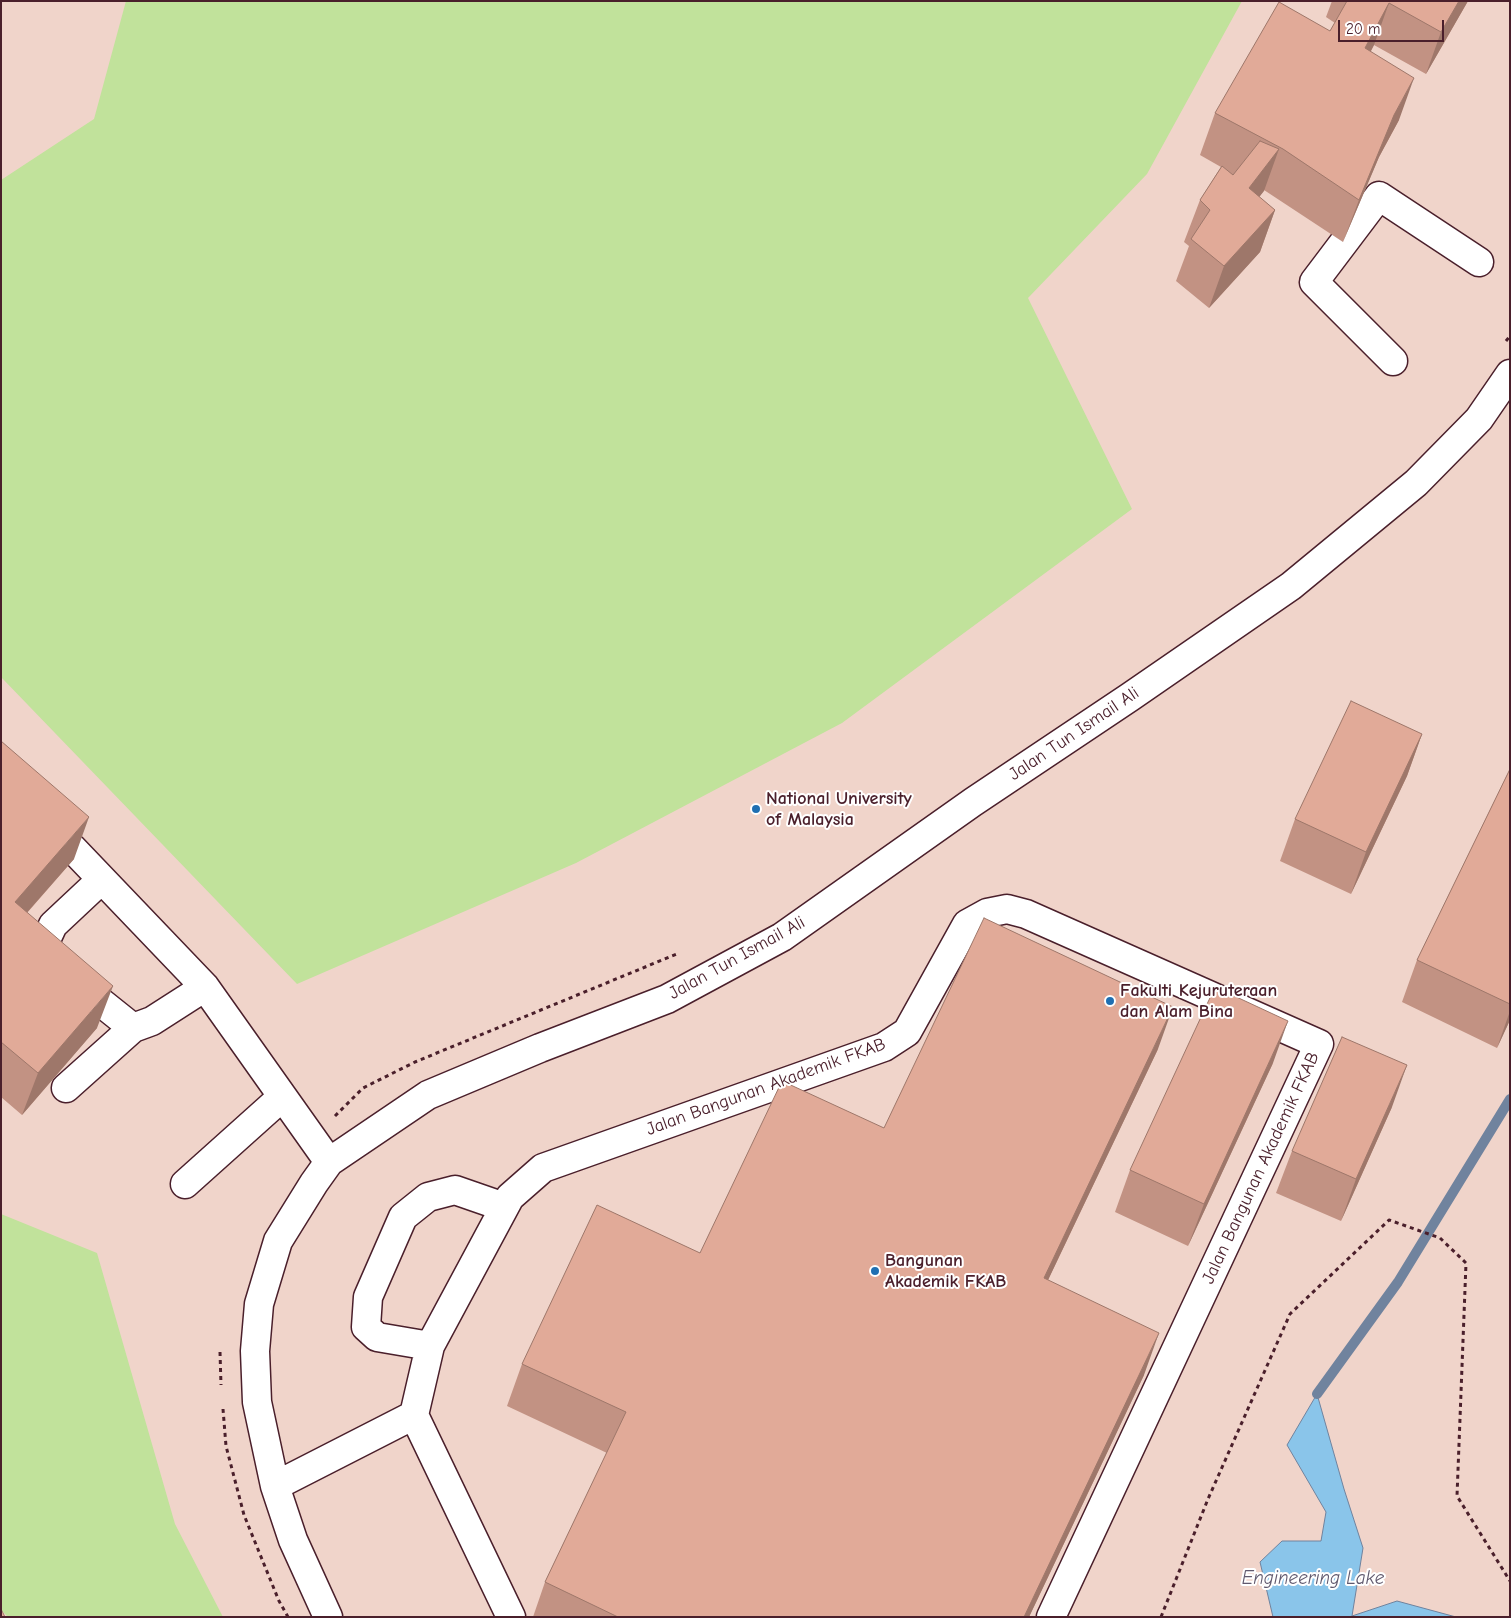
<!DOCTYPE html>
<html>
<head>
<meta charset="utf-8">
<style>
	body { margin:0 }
	#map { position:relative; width:1511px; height:1618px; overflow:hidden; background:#f6e6e0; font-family:"Comic Neue",sans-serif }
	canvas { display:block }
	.frame { position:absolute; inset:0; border:2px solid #4a1f2b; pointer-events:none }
	.scale { position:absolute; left:1338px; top:20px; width:106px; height:22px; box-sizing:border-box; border:2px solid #4a1f2b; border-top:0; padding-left:6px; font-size:15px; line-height:18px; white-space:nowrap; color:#4a1f2b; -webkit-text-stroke:4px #fff; paint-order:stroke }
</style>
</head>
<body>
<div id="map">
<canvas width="1511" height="1618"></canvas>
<div class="frame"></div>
<div class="scale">20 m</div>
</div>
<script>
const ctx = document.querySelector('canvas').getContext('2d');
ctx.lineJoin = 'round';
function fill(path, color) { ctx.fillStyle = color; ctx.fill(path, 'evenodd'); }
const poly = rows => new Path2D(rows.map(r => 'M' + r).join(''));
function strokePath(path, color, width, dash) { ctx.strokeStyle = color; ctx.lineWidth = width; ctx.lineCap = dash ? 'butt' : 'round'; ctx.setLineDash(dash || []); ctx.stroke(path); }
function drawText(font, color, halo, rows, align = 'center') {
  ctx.font = font + ' "Comic Neue",sans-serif'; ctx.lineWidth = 4; ctx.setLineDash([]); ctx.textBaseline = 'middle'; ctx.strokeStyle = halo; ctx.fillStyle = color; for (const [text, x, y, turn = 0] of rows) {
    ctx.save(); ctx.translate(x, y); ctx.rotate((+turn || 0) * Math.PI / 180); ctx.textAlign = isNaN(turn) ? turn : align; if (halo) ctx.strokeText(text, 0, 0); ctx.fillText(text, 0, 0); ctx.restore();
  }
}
const built = poly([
	[1,1,1510,1,1510,1617,1,1617]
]);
const green = poly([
	[126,1,1242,1,1147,174,1028,298,1132,509,842,723,576,863,297,984,1,677,1,180,94,119],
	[1,1214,97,1253,175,1524,223,1617,8,1617,1,1610]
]);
const water = poly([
	[1317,1394,1344,1489,1363,1548,1352,1616,1397,1601,1456,1617,1273,1617,1260,1562,1282,1541,1321,1541,1326,1512,1287,1445,1317,1394]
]);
const stream = poly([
	[1317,1394,1398,1282,1510,1099]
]);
const path = poly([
	[1506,341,1510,336],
	[335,1116,363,1088,415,1062,679,953],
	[220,1352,221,1385],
	[223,1409,226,1446,244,1515,279,1601,288,1617],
	[1161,1617,1208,1499,1290,1314,1389,1220,1440,1238,1466,1263,1457,1496,1510,1581]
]);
const minor = poly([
	[1393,361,1314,282,1379,196,1479,262],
	[1,785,72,848,205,987,329,1162],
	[101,880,53,925,47,938,46,950,53,964,133,1028],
	[66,1088,133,1028,152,1021,205,987],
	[185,1184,282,1097],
	[430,1346,377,1337,366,1327,368,1297,403,1217,428,1197,455,1190,504,1207],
	[414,1415,511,1617],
	[275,1486,414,1415,430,1346,510,1197,543,1168,884,1047,907,1032,967,924,987,913,1007,909,1026,914,1319,1044,1051,1617],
	[328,1617,293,1540,275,1486,257,1402,255,1351,259,1304,278,1241,314,1183,329,1162,428,1095,540,1048,667,999,782,937,973,802,1130,697,1291,586,1416,483,1479,419,1510,374]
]);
const wall = poly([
	[1332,1,1468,1,1426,74,1374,45,1371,51,1399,120,1379,157,1343,242,1264,190,1259,197,1275,210,1260,252,1209,308,1176,281,1189,246,1184,242,1200,200,1221,167,1200,155,1215,113,1330,31,1335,23,1326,17],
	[1422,734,1407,776,1351,894,1280,861,1295,819],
	[1,741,74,859,27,913,97,1028,22,1115,1,1097],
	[1510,769,1510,1020,1497,1048,1402,1002,1417,960],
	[1158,1049,1048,1280,1144,1375,1029,1617,533,1617,545,1582,607,1453,507,1406,522,1364,700,1253],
	[1273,1063,1188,1246,1115,1212,1130,1170],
	[1392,1107,1341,1221,1276,1193,1292,1151]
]);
const shadedWall = poly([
	[1459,1,1468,1,1426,74,1441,32],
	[1389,3,1374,45,1350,90,1365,48],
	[1414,78,1399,120,1379,157,1343,242,1359,200,1394,115],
	[1279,149,1264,191,1233,230,1249,188],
	[1275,210,1260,252,1209,308,1224,266],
	[1422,734,1407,776,1351,894,1366,852],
	[89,817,74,859,1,942,15,902],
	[113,986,97,1028,22,1115,38,1073],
	[1173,1007,1158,1049,1029,1320,1044,1278],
	[1510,1011,1510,1020,1497,1048],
	[1288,1021,1273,1063,1188,1246,1204,1204],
	[1407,1065,1392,1107,1341,1221,1356,1179],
	[1159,1333,1144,1375,1029,1617,1024,1617]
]);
const building = poly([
	[1347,1,1459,1,1441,32,1389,3,1365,48,1414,78,1394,115,1359,200,1283,149,1215,113,1279,2,1330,31,1347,1],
	[1260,141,1279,149,1249,188,1275,210,1224,266,1191,239,1210,210,1200,200,1222,166,1233,175,1260,141],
	[1351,701,1422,734,1366,852,1295,819,1351,701],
	[1,741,89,817,15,902,113,986,38,1073,1,1042,1,741],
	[1510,769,1510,1004,1417,960,1510,769],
	[984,918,1173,1007,1044,1278,1159,1333,1024,1617,618,1617,545,1582,626,1412,522,1364,597,1205,700,1253,782,1081,884,1128,984,918],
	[1215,987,1288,1021,1204,1204,1130,1170,1215,987],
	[1342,1037,1407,1065,1356,1179,1292,1151,1342,1037],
	[1,1609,5,1617,1,1617,1,1609]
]);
const markers = [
	[756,809,5,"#1f6fb2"],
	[1110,1001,5,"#1f6fb2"],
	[875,1271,5,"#1f6fb2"]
];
const streetNames = [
	["Jalan Tun Ismail Ali",1074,734,-34],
	["Jalan Tun Ismail Ali",737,958,-29],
	["Jalan Bangunan Akademik FKAB",766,1087,-20],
	["Jalan Bangunan Akademik FKAB",1261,1168,-65]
];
const poiNames = [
	["National University",766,799],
	["of Malaysia",766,820],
	["Fakulti Kejuruteraan",1120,991],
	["dan Alam Bina",1120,1012],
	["Bangunan",885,1261],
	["Akademik FKAB",885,1282]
];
const waterNames = [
	["Engineering Lake",1313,1579]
];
fill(built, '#f0d4ca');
fill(green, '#c1e29b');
fill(water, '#8ac5ea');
strokePath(water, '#70839e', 1);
strokePath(stream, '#70839e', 10);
strokePath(minor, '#4a1f2b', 31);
strokePath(path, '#4a1f2b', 3, [4, 4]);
strokePath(minor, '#fff', 28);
fill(wall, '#c29283');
fill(shadedWall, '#9e776a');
fill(building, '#e1aa98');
strokePath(building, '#9e776a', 1);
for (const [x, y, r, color] of markers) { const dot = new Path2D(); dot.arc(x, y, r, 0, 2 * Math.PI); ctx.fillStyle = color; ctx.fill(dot); strokePath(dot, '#fff', 2); }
drawText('18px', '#4a1f2b', '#fff', streetNames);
drawText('bold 18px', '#4a1f2b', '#fff', poiNames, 'left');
drawText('italic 19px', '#60596e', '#fff', waterNames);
</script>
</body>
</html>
